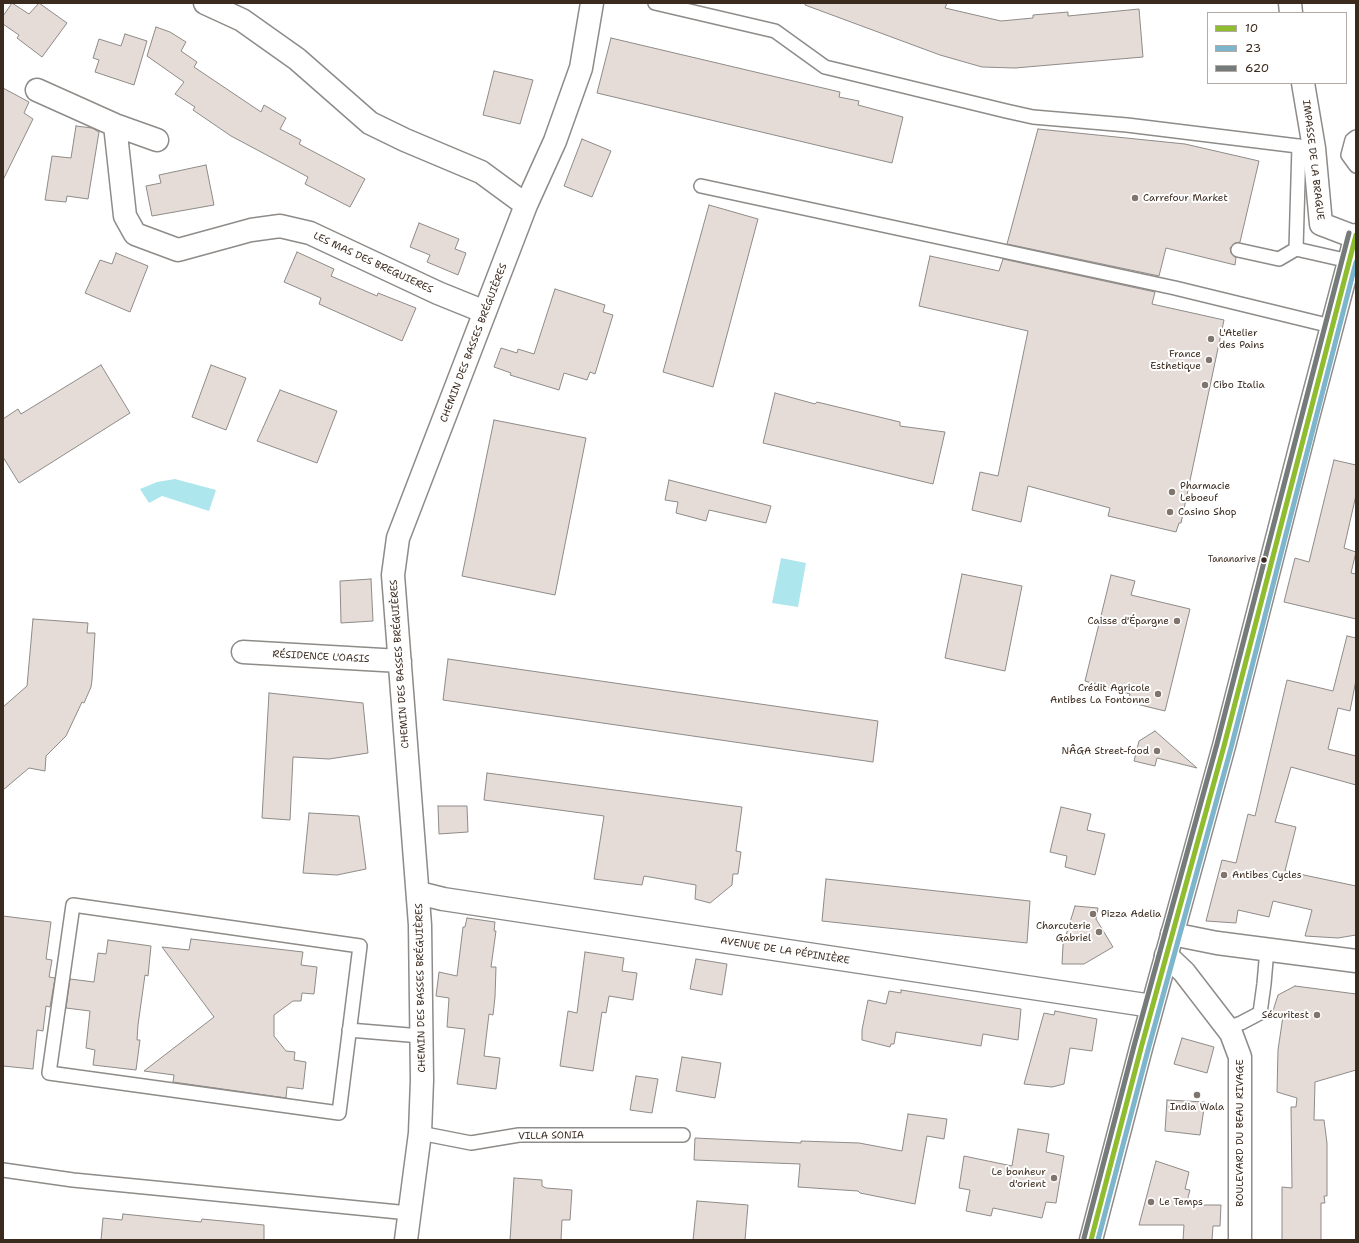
<!DOCTYPE html>
<html>
<head>
<meta charset="utf-8">
<style>
	body { margin:0 }
	#map { position:relative; width:1359px; height:1243px; overflow:hidden; background:#fff; font-family:"Shantell Sans",sans-serif }
	canvas { display:block }
	.frame { position:absolute; inset:0; border:4px solid #3b2a1e; pointer-events:none }
	.legend { position:absolute; left:1207px; top:12px; width:140px; height:72px; box-sizing:border-box; background:#fff; border:1px solid #b1aaa5; margin:0; padding:5px 7px; list-style:none; font-size:12px; color:#3b2a1e }
	.legend li { display:flex; align-items:center; gap:8px; height:20px }
	.legend b { width:20px; border:1px solid #b1aaa5 }
</style>
</head>
<body>
<div id="map">
<canvas width="1359" height="1243"></canvas>
<div class="frame"></div>
<ul class="legend">
<li><b style="height:5px;background:#90bd30"></b>10</li>
<li><b style="height:5px;background:#7cb5cc"></b>23</li>
<li><b style="height:5px;background:#757a7b"></b>620</li>
</ul>
</div>
<script>
const ctx = document.querySelector('canvas').getContext('2d');
ctx.lineJoin = 'round';
function fill(path, color) { ctx.fillStyle = color; ctx.fill(path, 'evenodd'); }
const poly = rows => new Path2D(rows.map(r => 'M' + r).join(''));
function strokePath(path, color, width, dash) { ctx.strokeStyle = color; ctx.lineWidth = width; ctx.lineCap = dash ? 'butt' : 'round'; ctx.setLineDash(dash || []); ctx.stroke(path); }
function drawText(font, color, halo, rows, align = 'center') {
  ctx.font = font + ' "Shantell Sans",sans-serif'; ctx.lineWidth = 4; ctx.setLineDash([]); ctx.textBaseline = 'middle'; ctx.strokeStyle = halo; ctx.fillStyle = color; for (const [text, x, y, turn = 0] of rows) {
    ctx.save(); ctx.translate(x, y); ctx.rotate((+turn || 0) * Math.PI / 180); ctx.textAlign = isNaN(turn) ? turn : align; if (halo) ctx.strokeText(text, 0, 0); ctx.fillText(text, 0, 0); ctx.restore();
  }
}
const water = poly([
	[175,479,216,490,209,511,162,496,149,503,140,489,157,482],
	[781,558,806,563,798,607,772,603]
]);
const building = poly([
	[12,3,29,14,39,3,67,23,42,57,17,38,19,35,3,24,3,16,12,3],
	[805,3,947,3,945,8,1001,21,1033,18,1033,15,1068,12,1068,16,1139,9,1143,57,1015,68,982,67,940,55,805,5,805,3],
	[156,27,170,32,186,42,181,51,197,62,194,67,261,112,264,105,286,118,280,129,301,140,299,144,365,179,350,207,305,184,308,177,231,136,193,110,195,107,175,94,184,82,147,56,156,27],
	[125,34,147,41,134,85,95,72,99,60,93,58,99,39,121,46,125,34],
	[611,38,840,92,839,97,859,101,858,105,903,117,892,163,597,93,611,38],
	[494,71,533,80,520,124,483,115,494,71],
	[3,88,29,102,24,113,33,119,3,180,3,88],
	[76,126,92,128,99,132,88,199,67,196,66,202,45,200,52,156,71,158,76,126],
	[1038,129,1185,144,1259,161,1240,242,1235,243,1230,248,1231,253,1236,258,1235,265,1166,248,1159,276,1007,244,1038,129],
	[582,139,611,151,592,197,564,186,582,139],
	[206,165,214,205,152,216,146,186,161,183,159,175,206,165],
	[709,205,758,219,713,387,663,372,709,205],
	[419,223,459,239,455,249,466,253,458,275,427,262,430,255,410,247,419,223],
	[297,252,334,269,331,276,377,296,378,293,416,308,402,341,319,304,321,298,284,282,297,252],
	[116,253,148,266,130,312,85,293,100,260,112,264,116,253],
	[930,256,999,271,1003,259,1155,292,1152,304,1224,320,1181,523,1179,523,1176,532,1108,516,1110,508,1028,486,1021,522,972,510,980,472,998,476,1028,331,919,306,930,256],
	[555,289,605,305,603,312,613,315,595,374,590,372,587,380,564,373,559,390,510,375,511,373,494,367,501,348,517,353,518,349,534,354,555,289],
	[101,365,130,413,19,483,3,457,3,419,18,409,21,414,101,365],
	[211,365,246,378,226,430,192,417,211,365],
	[280,390,337,411,317,463,257,441,280,390],
	[775,393,815,404,817,402,900,422,900,426,945,432,933,484,763,443,775,393],
	[494,420,586,438,555,595,462,576,494,420],
	[1334,460,1356,465,1356,495,1344,548,1356,552,1351,573,1356,574,1356,619,1284,602,1295,558,1309,562,1334,460],
	[669,480,771,506,766,523,709,510,706,521,676,513,678,502,665,500,669,480],
	[962,574,1022,586,1005,671,945,658,962,574],
	[1111,575,1135,581,1131,595,1190,609,1165,711,1128,702,1130,694,1085,681,1111,575],
	[371,579,373,621,341,623,340,581,371,579],
	[33,619,88,623,87,633,95,633,92,680,91,687,84,703,82,702,66,736,46,756,45,771,29,768,3,790,3,707,27,686,33,619],
	[1347,636,1356,638,1356,680,1350,711,1338,708,1328,749,1356,756,1356,785,1291,767,1275,822,1296,827,1285,871,1356,886,1356,935,1338,938,1305,936,1312,910,1273,901,1269,917,1238,910,1236,923,1206,921,1222,860,1236,863,1248,814,1255,816,1287,680,1333,691,1347,636],
	[448,659,878,721,873,762,443,700,448,659],
	[269,693,363,703,368,753,329,759,293,757,290,820,262,818,269,693],
	[1155,731,1197,768,1157,758,1155,766,1134,761,1139,741,1155,731],
	[487,773,742,807,736,851,741,852,738,874,733,874,732,885,710,903,695,899,696,885,644,876,642,885,594,879,604,816,484,800,487,773],
	[438,806,467,806,468,832,439,834,438,806],
	[1061,807,1091,814,1087,830,1105,834,1095,875,1065,867,1067,856,1050,852,1061,807],
	[309,813,359,816,366,869,337,875,303,873,309,813],
	[826,879,1030,901,1027,943,822,921,826,879],
	[1075,906,1098,908,1096,919,1113,947,1084,964,1062,964,1063,945,1075,906],
	[3,916,51,922,46,959,52,960,49,977,55,978,50,1007,46,1006,43,1031,37,1030,33,1069,3,1066,3,916],
	[467,918,495,922,494,931,496,931,491,967,496,967,495,997,493,1015,489,1014,484,1056,500,1058,496,1089,457,1084,465,1029,447,1027,449,998,436,996,439,972,457,976,463,927,465,927,467,918],
	[191,939,303,952,301,965,317,967,314,994,302,993,301,1001,293,1001,274,1015,274,1036,286,1051,295,1052,294,1060,306,1062,303,1089,287,1087,286,1098,173,1082,174,1075,144,1071,214,1017,162,947,189,950,191,939],
	[108,940,151,946,148,976,145,975,138,1025,137,1040,140,1040,136,1070,93,1065,95,1050,86,1048,90,1011,66,1008,70,979,94,982,98,953,106,954,108,940],
	[585,952,624,958,622,971,637,973,633,1000,609,996,606,1013,602,1012,593,1071,560,1066,568,1011,577,1013,585,952],
	[696,959,727,964,722,995,690,989,696,959],
	[1295,986,1356,994,1356,1070,1315,1082,1314,1120,1324,1120,1327,1143,1327,1196,1324,1196,1325,1203,1321,1203,1321,1240,1282,1240,1282,1187,1292,1188,1291,1107,1296,1107,1297,1098,1277,1092,1278,1050,1283,1016,1272,1014,1278,995,1295,986],
	[901,990,1021,1009,1018,1040,983,1034,981,1046,896,1032,894,1044,891,1044,890,1047,862,1040,862,1030,868,1000,886,1004,889,991,901,993,901,990],
	[1055,1011,1097,1019,1092,1051,1070,1048,1064,1084,1052,1087,1024,1084,1044,1013,1054,1015,1055,1011],
	[1182,1038,1214,1047,1207,1073,1174,1064,1182,1038],
	[682,1057,721,1063,715,1098,676,1091,682,1057],
	[636,1076,658,1079,652,1113,630,1110,636,1076],
	[1167,1100,1205,1102,1200,1135,1165,1131,1167,1100],
	[908,1114,947,1119,944,1139,927,1136,915,1204,860,1193,858,1191,798,1187,800,1164,694,1160,695,1138,801,1143,801,1141,859,1143,902,1151,908,1114],
	[1018,1129,1049,1134,1046,1152,1064,1156,1056,1203,1046,1202,1042,1218,993,1208,991,1216,966,1211,970,1190,959,1188,964,1156,1012,1166,1018,1129],
	[1156,1161,1189,1172,1185,1189,1190,1190,1186,1205,1221,1205,1220,1226,1213,1226,1212,1240,1183,1240,1184,1225,1139,1225,1156,1161],
	[514,1178,542,1180,542,1186,546,1188,572,1190,570,1220,562,1220,561,1240,510,1240,514,1178],
	[697,1201,748,1205,745,1240,693,1240,697,1201],
	[123,1214,201,1222,202,1219,264,1225,264,1240,101,1240,103,1218,122,1220,123,1214]
]);
const service = poly([
	[655,3,775,31,825,67,1006,111,1033,117,1127,125,1314,148],
	[1356,137,1352,140,1348,155,1356,166],
	[1299,146,1296,249,1349,261],
	[701,186,1175,288,1331,326],
	[1238,250,1279,259,1296,249],
	[73,905,360,946,339,1113,49,1073,73,905],
	[1227,1028,1241,1023,1260,1013,1264,984,1267,949],
	[349,1030,421,1036],
	[420,1133,471,1143,519,1135,683,1135],
	[3,1170,73,1180,409,1213]
]);
const minor = poly([
	[205,3,242,20,297,59,370,123,405,140,481,172,526,205],
	[1290,3,1291,13],
	[1303,83,1314,148,1321,224,1355,237],
	[37,90,115,125,157,140],
	[115,125,125,216,135,234,178,250,251,230,280,226,310,233,438,293,485,312],
	[243,652,400,661],
	[419,893,443,899,1152,1006],
	[1172,934,1217,943,1356,961],
	[1166,955,1184,972,1231,1033,1240,1057,1240,1240],
	[406,1240,420,1133,422,1080,420,925,393,575,398,538,526,205,555,141,581,68,592,3]
]);
const primary = poly([
	[1091,1240,1141,1048,1224,746,1307,421,1356,235]
]);
const bus1 = poly([
	[1091,1240,1141,1048,1224,746,1356,235]
]);
const bus2 = poly([
	[1098,1240,1148,1050,1231,748,1356,262]
]);
const bus3 = poly([
	[1084,1238,1134,1046,1217,744,1349,233]
]);
const markers = [
	[1135,198,4,"#80756d"],
	[1211,339,4,"#80756d"],
	[1209,360,4,"#80756d"],
	[1205,385,4,"#80756d"],
	[1172,492,4,"#80756d"],
	[1170,512,4,"#80756d"],
	[1264,560,3.5,"#3b2a1e"],
	[1177,621,4,"#80756d"],
	[1158,694,4,"#80756d"],
	[1157,751,4,"#80756d"],
	[1224,875,4,"#80756d"],
	[1093,914,4,"#80756d"],
	[1099,932,4,"#80756d"],
	[1317,1015,4,"#80756d"],
	[1197,1095,4,"#80756d"],
	[1054,1178,4,"#80756d"],
	[1151,1202,4,"#80756d"]
];
const busNames = [
	["Tananarive",1256,560]
];
const streetNames = [
	["IMPASSE DE LA BRAGUE",1313,160,83],
	["LES MAS DES BREGUIERES",373,263,25],
	["CHEMIN DES BASSES BRÉGUIÈRES",474,343,-69],
	["RÉSIDENCE L'OASIS",321,657,3],
	["CHEMIN DES BASSES BRÉGUIÈRES",400,664,-94],
	["AVENUE DE LA PÉPINIÈRE",785,951,9],
	["CHEMIN DES BASSES BRÉGUIÈRES",421,988,-91],
	["BOULEVARD DU BEAU RIVAGE",1240,1133,-90],
	["VILLA SONIA",551,1136,-1]
];
const poiNames = [
	["Carrefour Market",1143,198],
	["L'Atelier",1219,333],
	["des Pains",1219,345],
	["France",1201,354,"right"],
	["Esthetique",1201,366,"right"],
	["Cibo Italia",1213,385],
	["Pharmacie",1180,486],
	["Leboeuf",1180,498],
	["Casino Shop",1178,512],
	["Caisse d'Épargne",1169,621,"right"],
	["Crédit Agricole",1150,688,"right"],
	["Antibes La Fontonne",1150,700,"right"],
	["NÂGA Street-food",1149,751,"right"],
	["Antibes Cycles",1232,875],
	["Pizza Adelia",1101,914],
	["Charcuterie",1091,926,"right"],
	["Gabriel",1091,938,"right"],
	["Sécuritest",1309,1015,"right"],
	["India Wala",1197,1107,"center"],
	["Le bonheur",1046,1172,"right"],
	["d'orient",1046,1184,"right"],
	["Le Temps",1159,1202]
];
fill(water, '#aee6ee');
fill(building, '#e5dbd7');
strokePath(building, '#8e8b88', 1);
strokePath(service, '#8e8b88', 16);
strokePath(minor, '#8e8b88', 25);
strokePath(primary, '#8e8b88', 25);
strokePath(service, '#fff', 13);
strokePath(minor, '#fff', 22);
strokePath(primary, '#fff', 22);
strokePath(bus1, '#90bd30', 5);
strokePath(bus2, '#7cb5cc', 5);
strokePath(bus3, '#757a7b', 5);
for (const [x, y, r, color] of markers) { const dot = new Path2D(); dot.arc(x, y, r, 0, 2 * Math.PI); ctx.fillStyle = color; ctx.fill(dot); strokePath(dot, '#fff', 1.5); }
drawText('9px', '#3b2a1e', '#fff', busNames, 'right');
drawText('10px', '#3b2a1e', '#fff', streetNames);
drawText('10px', '#3b2a1e', '#fff', poiNames, 'left');
</script>
</body>
</html>
